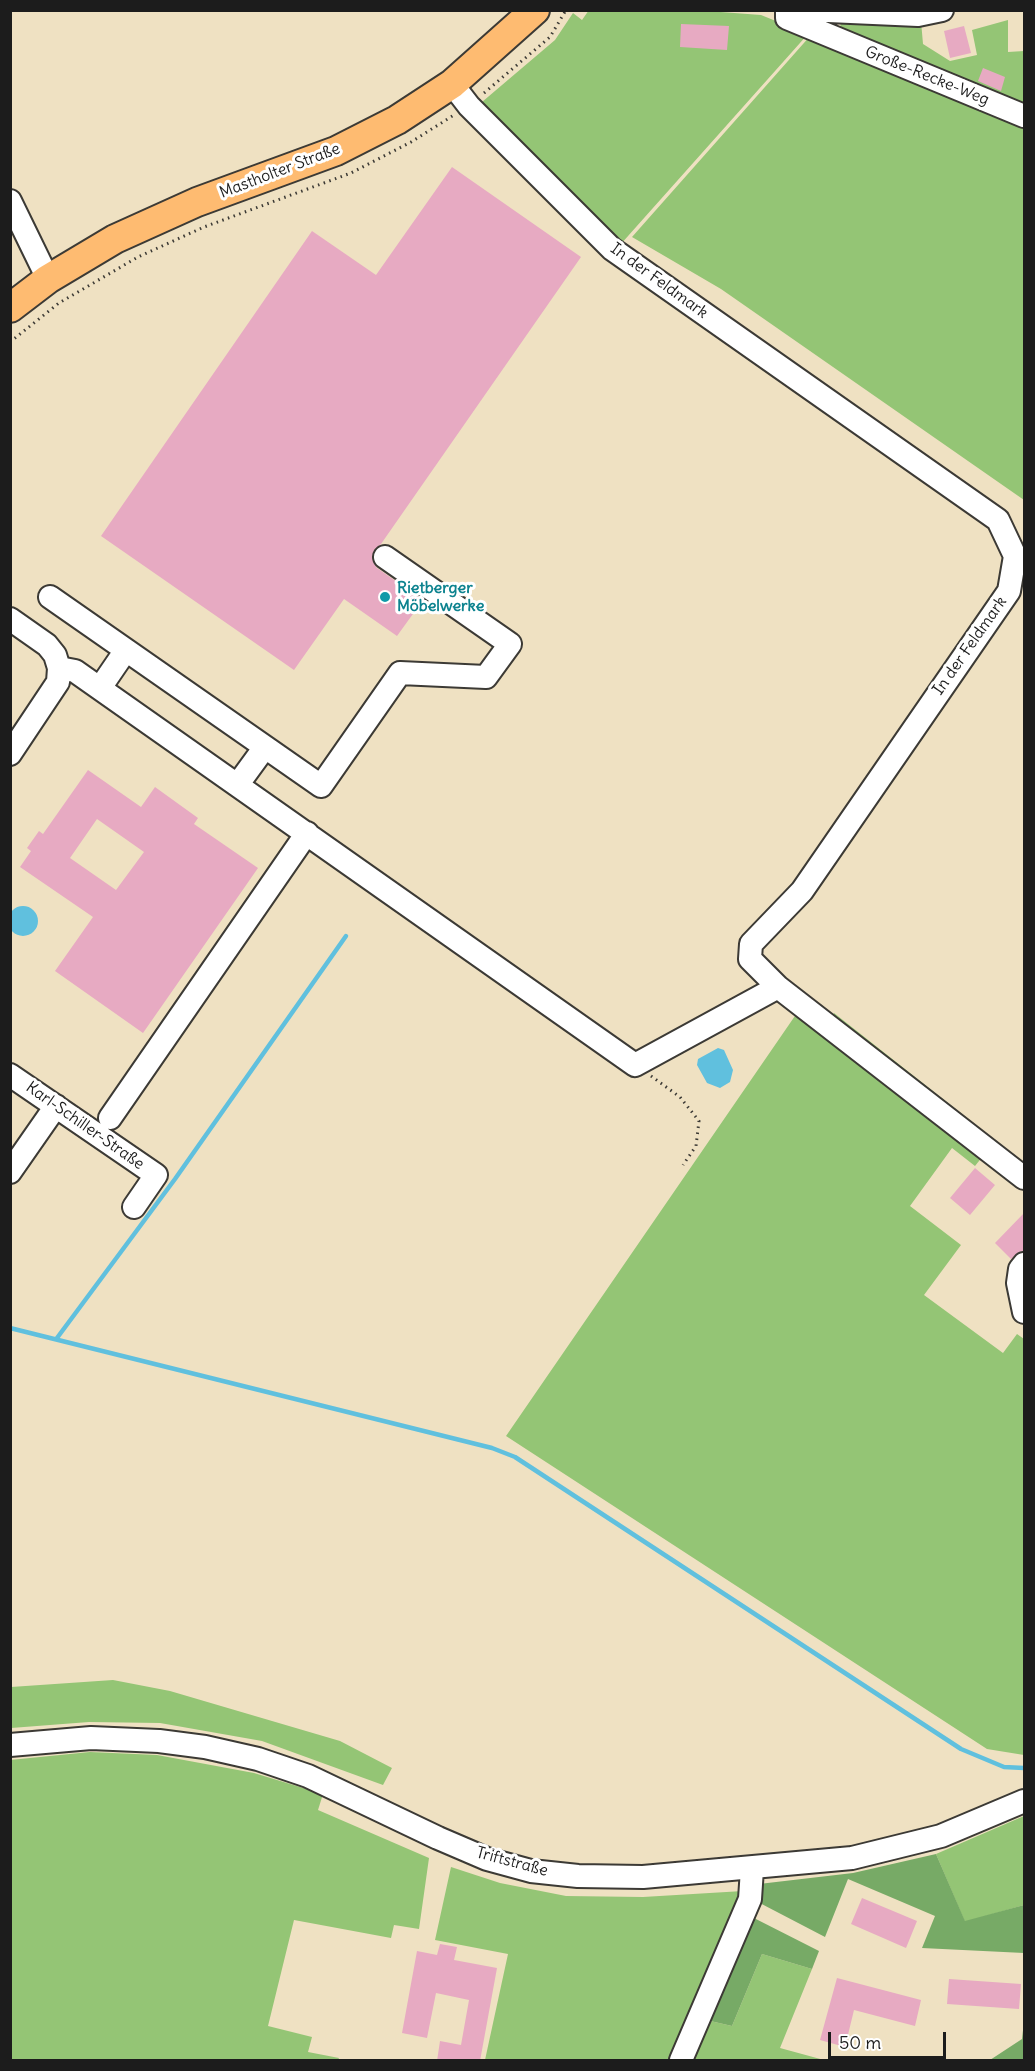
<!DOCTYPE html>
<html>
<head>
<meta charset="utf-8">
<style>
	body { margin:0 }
	#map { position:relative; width:1035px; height:2071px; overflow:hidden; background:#efe1c2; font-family:Delius,sans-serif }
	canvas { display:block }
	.frame { position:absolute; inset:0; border:12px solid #1c1c1c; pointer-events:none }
	.scale { position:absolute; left:828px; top:2032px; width:118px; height:27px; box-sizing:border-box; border:3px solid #1c1c1c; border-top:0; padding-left:8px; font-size:18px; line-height:21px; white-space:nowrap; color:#1c1c1c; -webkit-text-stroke:4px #fff; paint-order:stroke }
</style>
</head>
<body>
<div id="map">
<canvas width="1035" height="2071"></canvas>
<div class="frame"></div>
<div class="scale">50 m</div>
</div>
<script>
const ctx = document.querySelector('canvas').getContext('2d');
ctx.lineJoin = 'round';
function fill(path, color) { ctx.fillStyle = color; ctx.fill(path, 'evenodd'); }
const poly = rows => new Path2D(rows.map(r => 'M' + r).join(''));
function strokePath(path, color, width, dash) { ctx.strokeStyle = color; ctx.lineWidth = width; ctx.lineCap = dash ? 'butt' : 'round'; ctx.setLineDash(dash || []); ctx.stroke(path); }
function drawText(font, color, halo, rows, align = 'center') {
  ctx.font = font + ' Delius,sans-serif'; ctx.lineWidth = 6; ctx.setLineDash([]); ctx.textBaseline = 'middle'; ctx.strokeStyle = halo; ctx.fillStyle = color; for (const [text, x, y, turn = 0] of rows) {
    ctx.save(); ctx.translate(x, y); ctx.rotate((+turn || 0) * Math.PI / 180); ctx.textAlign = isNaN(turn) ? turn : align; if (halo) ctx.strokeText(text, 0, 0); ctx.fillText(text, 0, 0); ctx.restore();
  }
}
const green = poly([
	[589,10,694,10,761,15,808,34,620,245,482,102,555,40,573,13,582,20],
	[1008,20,1008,52,1024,51,1024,105,840,28,841,22,921,21,923,44,950,61,977,55,972,30],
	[811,35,1024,124,1024,500,721,289,632,237],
	[797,1013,983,1156,975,1166,952,1148,910,1206,961,1245,924,1295,1003,1353,1017,1334,1024,1339,1024,1755,987,1749,506,1436],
	[834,1013,1024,1163,1024,1171,831,1020],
	[113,1680,170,1691,340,1741,392,1768,383,1785,262,1741,160,1723,89,1722,11,1728,11,1687],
	[90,1752,157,1755,254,1773,323,1794,318,1810,429,1858,419,1929,394,1925,391,1938,294,1920,268,2026,312,2037,308,2052,339,2058,338,2060,11,2060,10,1760],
	[1024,1816,1024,1905,965,1922,936,1854],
	[451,1867,500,1883,566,1896,643,1897,743,1891,670,2060,485,2060,508,1954,435,1940],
	[762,1954,812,1969,780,2048,824,2060,689,2060,706,2020,732,2026]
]);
const forest = poly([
	[936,1854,965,1921,1024,1905,1024,1953,922,1948,935,1916,848,1879,825,1937,754,1900,759,1884,853,1873],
	[748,1915,819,1951,812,1969,762,1954,732,2026,706,2020],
	[1024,2021,1023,2060,990,2060,1022,2039]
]);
const water = poly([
	'8 921a15 15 0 1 1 30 0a15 15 0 1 1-30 0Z',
	[718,1048,724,1050,733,1070,730,1082,720,1088,707,1083,697,1065,698,1059]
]);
const stream = poly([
	[10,1328,492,1448,515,1457,961,1749,1004,1767,1024,1768],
	[57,1338,175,1179,346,936]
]);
const building = poly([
	[681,24,729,26,727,50,680,47],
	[964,26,971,53,950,58,944,31],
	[983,68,1005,77,1001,91,978,81],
	[452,167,581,257,381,544,374,550,373,562,377,568,423,600,397,636,344,599,294,670,101,536,312,231,376,275],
	[88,770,141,807,155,787,198,818,194,824,258,868,143,1033,55,971,93,917,20,867,31,851,27,848,39,831,43,834],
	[97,819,144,852,116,890,70,858],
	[975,1168,995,1185,970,1215,950,1198],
	[1024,1213,1024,1251,1019,1252,1011,1259,995,1243],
	[862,1898,917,1921,906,1948,851,1924],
	[440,1944,457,1947,454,1960,497,1968,480,2061,437,2061,440,2041,461,2045,469,2000,436,1993,427,2038,402,2033,417,1951,437,1955],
	[837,1978,921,2000,915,2026,854,2010,845,2047,820,2040],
	[949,1979,1021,1984,1019,2009,947,2004]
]);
const path = poly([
	[484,93,550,37,566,10],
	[10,342,59,303,138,257,204,227,351,173,411,142,454,115],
	[651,1076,680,1097,699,1121,696,1146,683,1165]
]);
const minor = poly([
	[787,10,787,18,1024,116],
	[806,10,918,15,942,10],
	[452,84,469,106,612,249,998,520,1015,556,1009,591,802,891,751,944,750,959,778,987,1024,1178],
	[10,201,48,279],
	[50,597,126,650],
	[10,619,47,645,55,655,59,668,58,682,10,754],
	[59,668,75,671,635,1065,778,987],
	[100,688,126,650,321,786,400,673,486,677,510,644,385,557],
	[238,784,265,747],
	[10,1075,156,1175,134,1207],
	[110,1118,307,833],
	[10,1172,56,1106],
	[1024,1264,1020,1269,1018,1283,1024,1312],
	[10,1745,91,1738,159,1741,205,1747,258,1759,308,1776,438,1838,487,1859,531,1871,578,1876,643,1877,852,1858,941,1836,1024,1801],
	[681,2060,750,1899,752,1869]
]);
const major = poly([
	[10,308,48,279,115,239,197,202,336,151,397,120,452,84,535,10]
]);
const markers = [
	[385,597,6,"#0f9aa8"]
];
const streetNames = [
	["Große-Recke-Weg",927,76,22],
	["Mastholter Straße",280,171,-21],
	["In der Feldmark",659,281,36],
	["In der Feldmark",970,646,-55],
	["Karl-Schiller-Straße",85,1126,35],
	["Triftstraße",512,1862,15]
];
const cultureNames = [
	["Rietberger",397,588],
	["Möbelwerke",397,606]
];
fill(green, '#94c575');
fill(forest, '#7a6');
fill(water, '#60c0de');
strokePath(stream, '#60c0de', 4.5);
fill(building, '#e7aac2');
strokePath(minor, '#3c3a35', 26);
strokePath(major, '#3c3a35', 32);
strokePath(path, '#3c3a35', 3, [1.5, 4.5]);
strokePath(minor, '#fff', 22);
strokePath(major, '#febb71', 28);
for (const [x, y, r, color] of markers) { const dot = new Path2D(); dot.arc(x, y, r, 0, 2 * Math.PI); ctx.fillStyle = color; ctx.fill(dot); strokePath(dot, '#fff', 2); }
drawText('16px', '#1c1c1c', '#fff', streetNames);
drawText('bold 16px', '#0d838f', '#fff', cultureNames, 'left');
</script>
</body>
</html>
